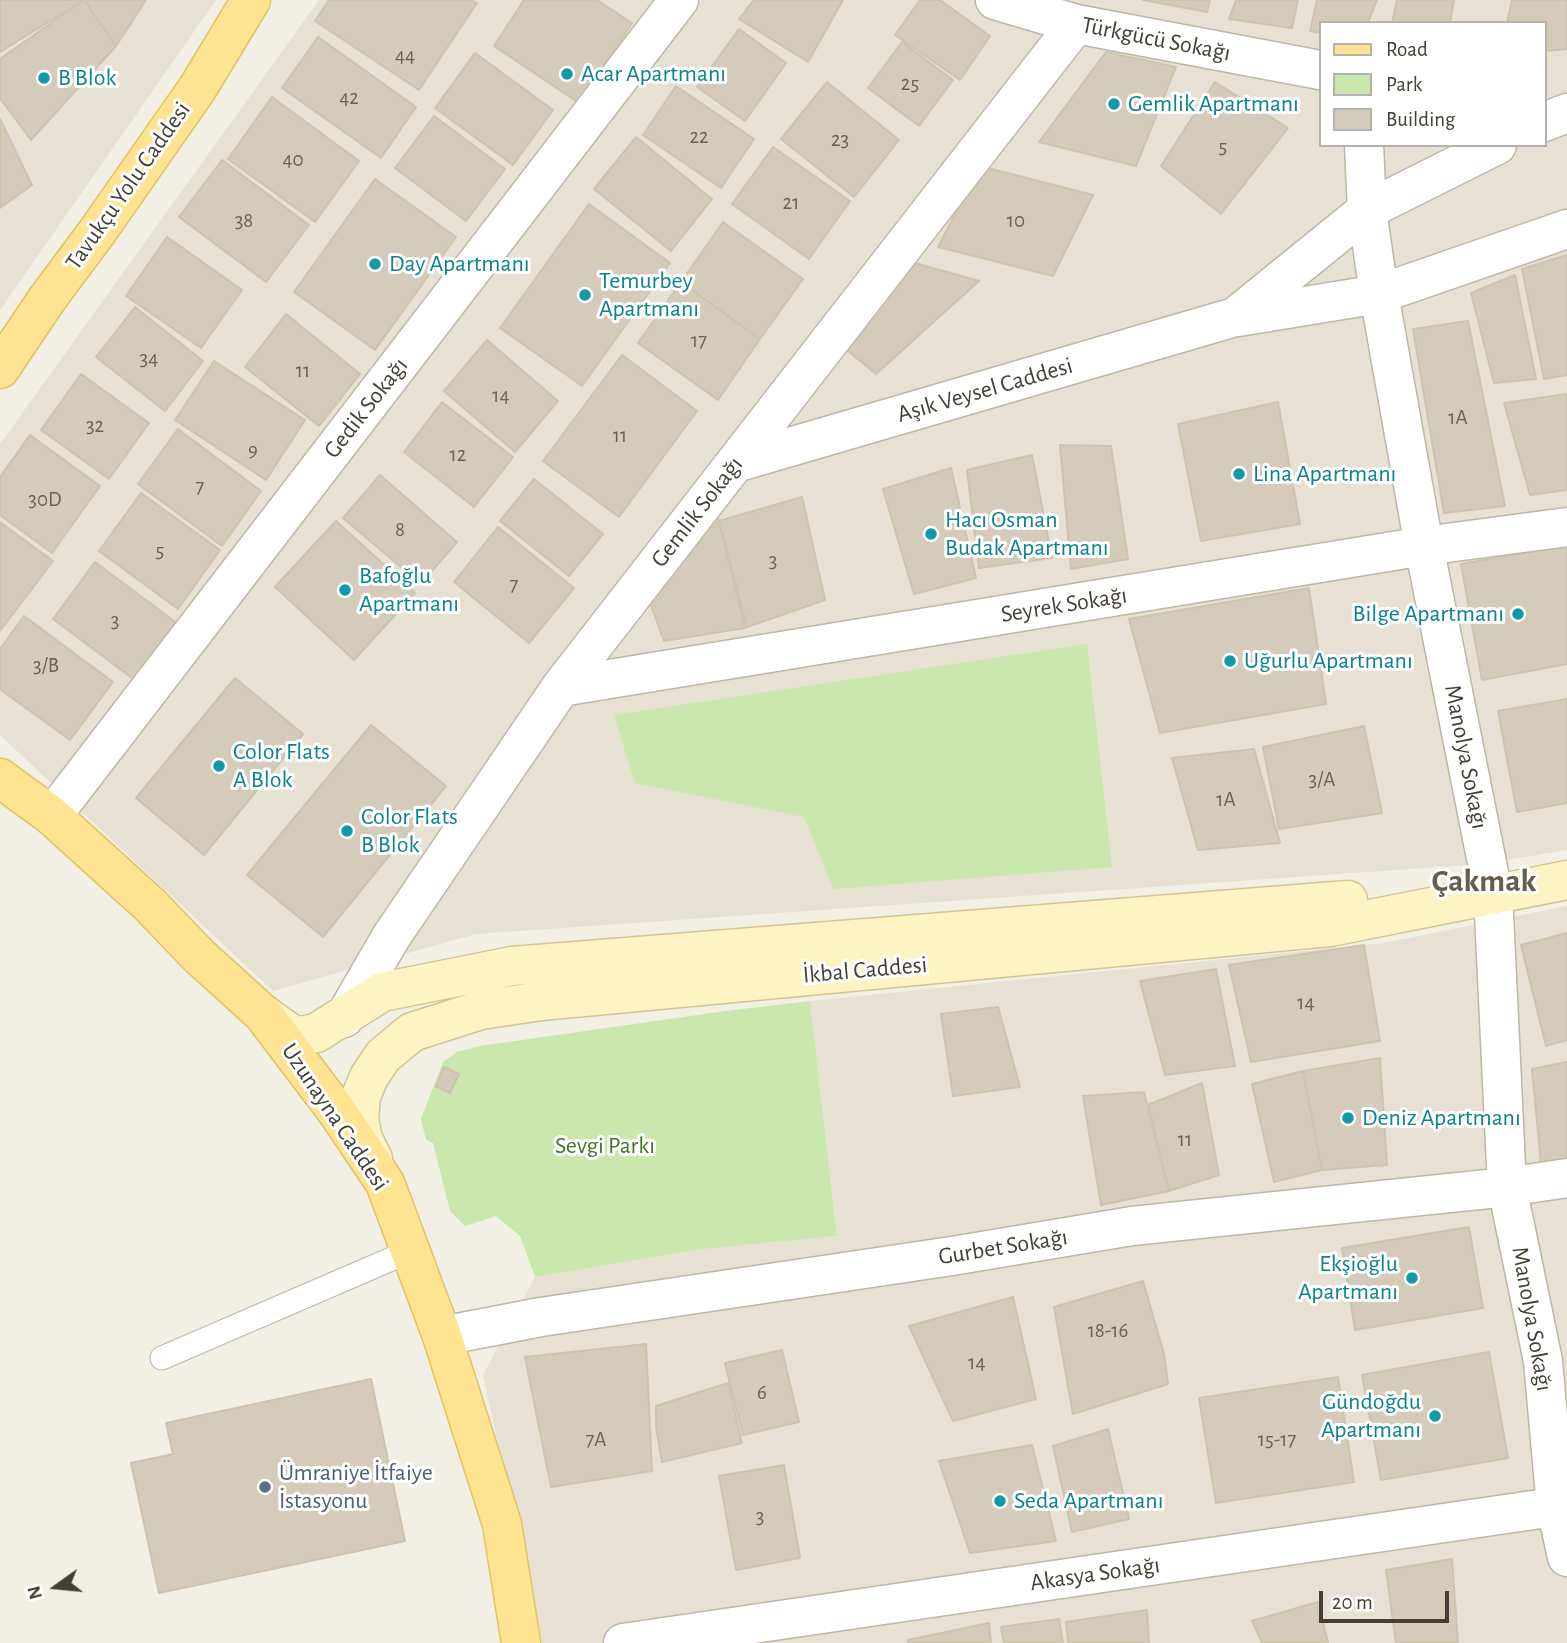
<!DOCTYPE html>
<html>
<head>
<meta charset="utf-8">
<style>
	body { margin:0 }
	#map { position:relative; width:1567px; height:1643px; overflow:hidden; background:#f2efe4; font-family:"Alegreya Sans",sans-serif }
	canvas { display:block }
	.legend { position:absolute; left:1319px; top:21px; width:228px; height:126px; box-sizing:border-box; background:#fff; border:2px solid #b4b2ae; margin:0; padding:9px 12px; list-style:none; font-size:21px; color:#443f34 }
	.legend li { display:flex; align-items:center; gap:14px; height:35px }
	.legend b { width:35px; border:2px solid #b4b2ae }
	.north { position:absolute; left:21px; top:1552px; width:70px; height:70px; -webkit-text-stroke:5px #fff; paint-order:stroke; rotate:255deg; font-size:19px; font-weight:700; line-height:28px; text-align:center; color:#443f34 }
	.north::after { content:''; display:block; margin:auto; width:24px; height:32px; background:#443f34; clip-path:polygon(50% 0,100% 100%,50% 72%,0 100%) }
	.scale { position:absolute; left:1319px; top:1591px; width:130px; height:32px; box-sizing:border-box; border:4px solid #443f34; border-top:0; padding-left:9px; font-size:21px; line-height:24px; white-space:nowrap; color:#443f34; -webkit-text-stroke:5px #fff; paint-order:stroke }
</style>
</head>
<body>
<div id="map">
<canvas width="1567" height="1643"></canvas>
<ul class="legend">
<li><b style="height:9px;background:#fee492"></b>Road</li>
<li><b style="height:19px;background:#cae7ad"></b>Park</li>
<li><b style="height:19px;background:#d4cbba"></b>Building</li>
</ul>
<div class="north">N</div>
<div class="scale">20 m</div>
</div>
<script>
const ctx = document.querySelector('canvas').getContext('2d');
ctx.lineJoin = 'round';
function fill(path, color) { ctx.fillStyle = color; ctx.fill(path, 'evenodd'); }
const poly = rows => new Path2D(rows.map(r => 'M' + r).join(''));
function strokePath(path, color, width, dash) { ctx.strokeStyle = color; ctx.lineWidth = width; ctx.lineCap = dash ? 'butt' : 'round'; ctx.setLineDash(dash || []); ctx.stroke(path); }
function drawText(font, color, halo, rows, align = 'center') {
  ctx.font = font + ' "Alegreya Sans",sans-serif'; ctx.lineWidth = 6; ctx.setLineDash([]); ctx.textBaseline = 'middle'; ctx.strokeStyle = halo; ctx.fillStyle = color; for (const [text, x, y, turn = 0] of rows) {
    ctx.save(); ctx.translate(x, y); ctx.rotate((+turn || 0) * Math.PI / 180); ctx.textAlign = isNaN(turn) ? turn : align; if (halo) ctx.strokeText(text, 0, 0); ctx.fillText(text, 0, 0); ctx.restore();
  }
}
const residential = poly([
	[0,0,216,0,0,310],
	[319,0,1567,0,1567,850,1483,864,476,934,273,991,0,735,0,444],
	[1320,23,1544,23,1544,145,1320,145],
	[1567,906,1567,1643,542,1643,483,1375,535,1277,695,1250,837,1236,810,1001,1384,943]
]);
const green = poly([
	[1087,644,1112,867,833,889,804,817,635,783,614,715],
	[810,1001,837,1236,695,1250,535,1277,520,1236,496,1216,465,1226,450,1211,433,1143,426,1140,421,1119,443,1062,457,1052,480,1046,726,1011]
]);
const building = poly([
	[0,0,84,0,0,52,0,0],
	[84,0,146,0,116,46,84,0],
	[84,0,116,46,31,140,0,98,0,59,84,0],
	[329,0,472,0,477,3,419,90,315,21,329,0],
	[524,0,597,0,632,23,579,103,494,46,524,0],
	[754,0,843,0,808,62,739,19,754,0],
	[920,0,940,0,990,36,960,80,895,35,920,0],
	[1143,0,1210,0,1207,12,1143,0],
	[1236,0,1298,0,1292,28,1229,19,1236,0],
	[1317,0,1377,0,1368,23,1320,23,1320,33,1310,31,1317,0],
	[1397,0,1454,0,1450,23,1392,23,1397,0],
	[1512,0,1567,0,1567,49,1544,51,1544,23,1507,23,1512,0],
	[739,29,786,63,745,121,697,87,739,29],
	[318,37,416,107,381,158,282,88,318,37],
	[902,42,953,80,919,126,868,88,902,42],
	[1106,52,1176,67,1136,166,1039,142,1106,52],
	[475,53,553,110,513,165,435,108,475,53],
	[827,82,899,140,854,197,781,139,827,82],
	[1215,82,1288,128,1221,214,1161,166,1215,82],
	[676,86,754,139,721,188,643,135,676,86],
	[272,97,359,161,315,222,228,159,272,97],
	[434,116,505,169,466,221,395,168,434,116],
	[0,119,32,185,0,208,0,119],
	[636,137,712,199,671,251,594,189,636,137],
	[773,147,850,201,809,259,732,204,773,147],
	[222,160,309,225,266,282,179,217,222,160],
	[980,166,1093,195,1053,276,938,247,980,166],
	[375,179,456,237,375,350,294,292,375,179],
	[589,204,670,263,582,386,500,328,589,204],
	[723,222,803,279,760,339,681,282,723,222],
	[167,237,242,290,201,348,126,296,167,237],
	[1567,255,1567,375,1544,379,1522,269,1567,255],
	[904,260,979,281,876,374,836,341,904,260],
	[1515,275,1536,379,1494,383,1471,293,1515,275],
	[681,282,760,339,718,400,638,343,681,282],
	[135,307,203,361,165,411,96,357,135,307],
	[286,314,360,374,319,426,245,367,286,314],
	[1468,321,1505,506,1444,513,1413,329,1468,321],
	[487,340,558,401,515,452,444,391,487,340],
	[622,355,697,411,619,517,543,461,622,355],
	[214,361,305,420,266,480,175,420,214,361],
	[81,374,149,423,109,479,41,430,81,374],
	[1567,394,1567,490,1530,495,1504,403,1567,394],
	[442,402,513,457,474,507,404,452,442,402],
	[1278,402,1300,524,1201,541,1178,424,1278,402],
	[178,429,261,491,222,546,138,484,178,429],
	[30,435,100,486,52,553,0,515,0,477,30,435],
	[1060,445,1111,446,1128,559,1071,569,1060,445],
	[1032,455,1052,558,979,568,967,470,1032,455],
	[951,468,976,578,914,594,883,489,951,468],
	[380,475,457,542,421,584,343,518,380,475],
	[534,479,603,534,569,576,500,521,534,479],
	[141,493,220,550,178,609,99,551,141,493],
	[802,497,825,600,747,627,719,521,802,497],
	[717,513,745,628,664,641,647,594,717,513],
	[336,521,415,593,354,660,275,587,336,521],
	[0,522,53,561,0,631,0,522],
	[498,527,574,588,529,643,454,582,498,527],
	[1567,545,1567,664,1482,680,1461,564,1567,545],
	[95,562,178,624,136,681,53,619,95,562],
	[1309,588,1326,704,1160,733,1129,619,1309,588],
	[24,616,113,682,70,740,0,689,0,649,24,616],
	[235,678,303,734,204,855,136,798,235,678],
	[1567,699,1567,803,1517,812,1498,711,1567,699],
	[371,725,446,786,323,937,247,875,371,725],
	[1364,726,1382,813,1279,829,1263,747,1364,726],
	[1254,749,1280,843,1198,850,1172,758,1254,749],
	[1567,933,1567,1040,1546,1046,1521,945,1567,933],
	[1364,945,1380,1041,1251,1062,1229,965,1364,945],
	[1216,969,1235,1066,1165,1075,1140,981,1216,969],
	[998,1007,1020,1087,953,1096,941,1014,998,1007],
	[1380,1058,1387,1165,1322,1170,1303,1071,1380,1058],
	[1567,1062,1567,1159,1541,1163,1532,1069,1567,1062],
	[444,1067,459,1074,450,1093,436,1086,444,1067],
	[1303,1071,1322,1170,1274,1182,1252,1084,1303,1071],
	[1202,1083,1219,1175,1169,1191,1148,1105,1202,1083],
	[1144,1092,1169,1191,1101,1205,1083,1096,1144,1092],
	[1469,1227,1483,1308,1355,1330,1342,1248,1469,1227],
	[1143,1281,1164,1354,1168,1384,1073,1414,1054,1307,1143,1281],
	[1013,1297,1036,1399,953,1421,909,1326,1013,1297],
	[646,1344,652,1471,551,1487,525,1357,646,1344],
	[782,1350,799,1422,743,1435,725,1363,782,1350],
	[1489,1352,1508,1458,1381,1480,1362,1375,1489,1352],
	[1338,1377,1354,1482,1216,1503,1199,1398,1338,1377],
	[371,1379,405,1541,159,1593,131,1463,173,1454,166,1423,371,1379],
	[728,1383,742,1443,662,1462,656,1427,656,1406,728,1383],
	[1108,1429,1129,1519,1072,1532,1053,1446,1108,1429],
	[1032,1445,1056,1541,970,1553,939,1461,1032,1445],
	[784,1465,800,1558,736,1570,719,1476,784,1465],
	[1452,1559,1458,1643,1396,1643,1386,1570,1452,1559],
	[1318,1602,1328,1643,1262,1643,1252,1621,1318,1602],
	[1147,1610,1149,1643,1068,1643,1066,1622,1147,1610],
	[1059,1619,1063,1643,1004,1643,1001,1627,1059,1619],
	[989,1623,991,1643,908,1643,908,1640,989,1623]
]);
const lane = poly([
	[162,1358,410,1251]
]);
const street = poly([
	[995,0,1076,24,1320,70],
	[1544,122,1567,113],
	[1364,145,1367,210,1379,294,1424,546,1493,893,1507,1187,1543,1361,1556,1507,1567,1557],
	[1238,317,1379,294,1567,229],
	[735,463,1235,317,1367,210,1497,145],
	[561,687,1424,546,1567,527],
	[52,816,679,0],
	[344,1018,391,937,561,687,1076,24],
	[442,1336,541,1317,952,1256,1132,1226,1507,1187,1567,1178],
	[623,1643,1567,1505]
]);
const secondary = poly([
	[263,1014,291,1034,301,1036,316,1033,382,992,512,966,1348,900],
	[373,1159,363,1139,359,1119,361,1096,369,1077,383,1056,412,1032,481,1010,541,1001,1330,927,1567,880]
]);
const primary = poly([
	[0,369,47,299,97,232,197,89,251,0],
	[0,778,52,816,150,905,199,956,263,1014,338,1113,385,1183,442,1336,502,1524,521,1643]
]);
const markers = [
	[567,74,7,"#0f9aa8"],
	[44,78,7,"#0f9aa8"],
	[1114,104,7,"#0f9aa8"],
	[375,264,7,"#0f9aa8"],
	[585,295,7,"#0f9aa8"],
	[1239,474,7,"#0f9aa8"],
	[931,534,7,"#0f9aa8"],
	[345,590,7,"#0f9aa8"],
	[1518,614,7,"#0f9aa8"],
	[1230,661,7,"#0f9aa8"],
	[219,766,7,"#0f9aa8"],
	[347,831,7,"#0f9aa8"],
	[1348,1118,7,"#0f9aa8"],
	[1412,1278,7,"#0f9aa8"],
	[1435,1416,7,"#0f9aa8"],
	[265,1487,7,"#5c6f8a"],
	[1000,1501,7,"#0f9aa8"]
];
const numberNames = [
	["44",405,56],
	["25",910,84],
	["42",349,98],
	["22",699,137],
	["23",840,140],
	["5",1223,147],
	["40",293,160],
	["21",791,203],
	["38",244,221],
	["10",1016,221],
	["17",699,341],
	["34",149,359],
	["11",303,371],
	["14",501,396],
	["1A",1458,418],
	["32",95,426],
	["11",620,436],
	["9",253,450],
	["12",458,455],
	["7",200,487],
	["30D",45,500],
	["8",400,530],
	["5",160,551],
	["3",773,561],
	["7",514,585],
	["3",115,621],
	["3/B",46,666],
	["3/A",1322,780],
	["1A",1226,800],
	["14",1306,1003],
	["11",1185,1140],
	["18-16",1108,1331],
	["14",977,1363],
	["6",762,1393],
	["7A",596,1440],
	["15-17",1277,1440],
	["3",760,1517]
];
const streetNames = [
	["Türkgücü Sokağı",1156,39,11],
	["Tavukçu Yolu Caddesi",128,186,-55],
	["Aşık Veysel Caddesi",985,390,-16],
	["Gedik Sokağı",366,408,-52],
	["Gemlik Sokağı",697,512,-52],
	["Seyrek Sokağı",1064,605,-9],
	["Manolya Sokağı",1466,757,79],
	["İkbal Caddesi",865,970,-5],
	["Uzunayna Caddesi",335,1117,56],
	["Gurbet Sokağı",1003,1247,-9],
	["Manolya Sokağı",1532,1319,80],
	["Akasya Sokağı",1095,1574,-8]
];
const cultureNames = [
	["Acar Apartmanı",581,74],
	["B Blok",58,78],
	["Gemlik Apartmanı",1128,104],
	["Day Apartmanı",389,264],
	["Temurbey",599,281],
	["Apartmanı",599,309],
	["Lina Apartmanı",1253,474],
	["Hacı Osman",945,520],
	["Budak Apartmanı",945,548],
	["Bafoğlu",359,576],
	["Apartmanı",359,604],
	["Bilge Apartmanı",1504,614,"right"],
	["Uğurlu Apartmanı",1244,661],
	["Color Flats",233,752],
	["A Blok",233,780],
	["Color Flats",361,817],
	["B Blok",361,845],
	["Deniz Apartmanı",1362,1118],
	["Ekşioğlu",1398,1264,"right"],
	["Apartmanı",1398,1292,"right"],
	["Gündoğdu",1421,1402,"right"],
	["Apartmanı",1421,1430,"right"],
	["Seda Apartmanı",1014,1501]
];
const parkNames = [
	["Sevgi Parkı",605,1146]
];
const serviceNames = [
	["Ümraniye İtfaiye",279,1473],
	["İstasyonu",279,1501]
];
const districtNames = [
	["Çakmak",1484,881]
];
fill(residential, '#e6e1d2');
fill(green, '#cae7ad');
fill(building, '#d4cbba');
strokePath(building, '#cec3ad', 2);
strokePath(lane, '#beb7a7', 25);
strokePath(street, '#beb7a7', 41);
strokePath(secondary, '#d3c494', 41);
strokePath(primary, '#e3c261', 41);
strokePath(lane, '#fff', 23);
strokePath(street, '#fff', 38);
strokePath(secondary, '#fef3c2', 38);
strokePath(primary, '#fee492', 38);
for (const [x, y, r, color] of markers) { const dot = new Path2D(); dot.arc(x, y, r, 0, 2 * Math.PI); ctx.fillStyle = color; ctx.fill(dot); strokePath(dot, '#fff', 2.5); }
drawText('21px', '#686256', null, numberNames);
drawText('24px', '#443f34', '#fff', streetNames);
drawText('24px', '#0d838f', '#fff', cultureNames, 'left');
drawText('24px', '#427628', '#fff', parkNames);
drawText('24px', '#4e5e75', '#fff', serviceNames, 'left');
drawText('bold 32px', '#675d4b', '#fff', districtNames);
</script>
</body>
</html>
